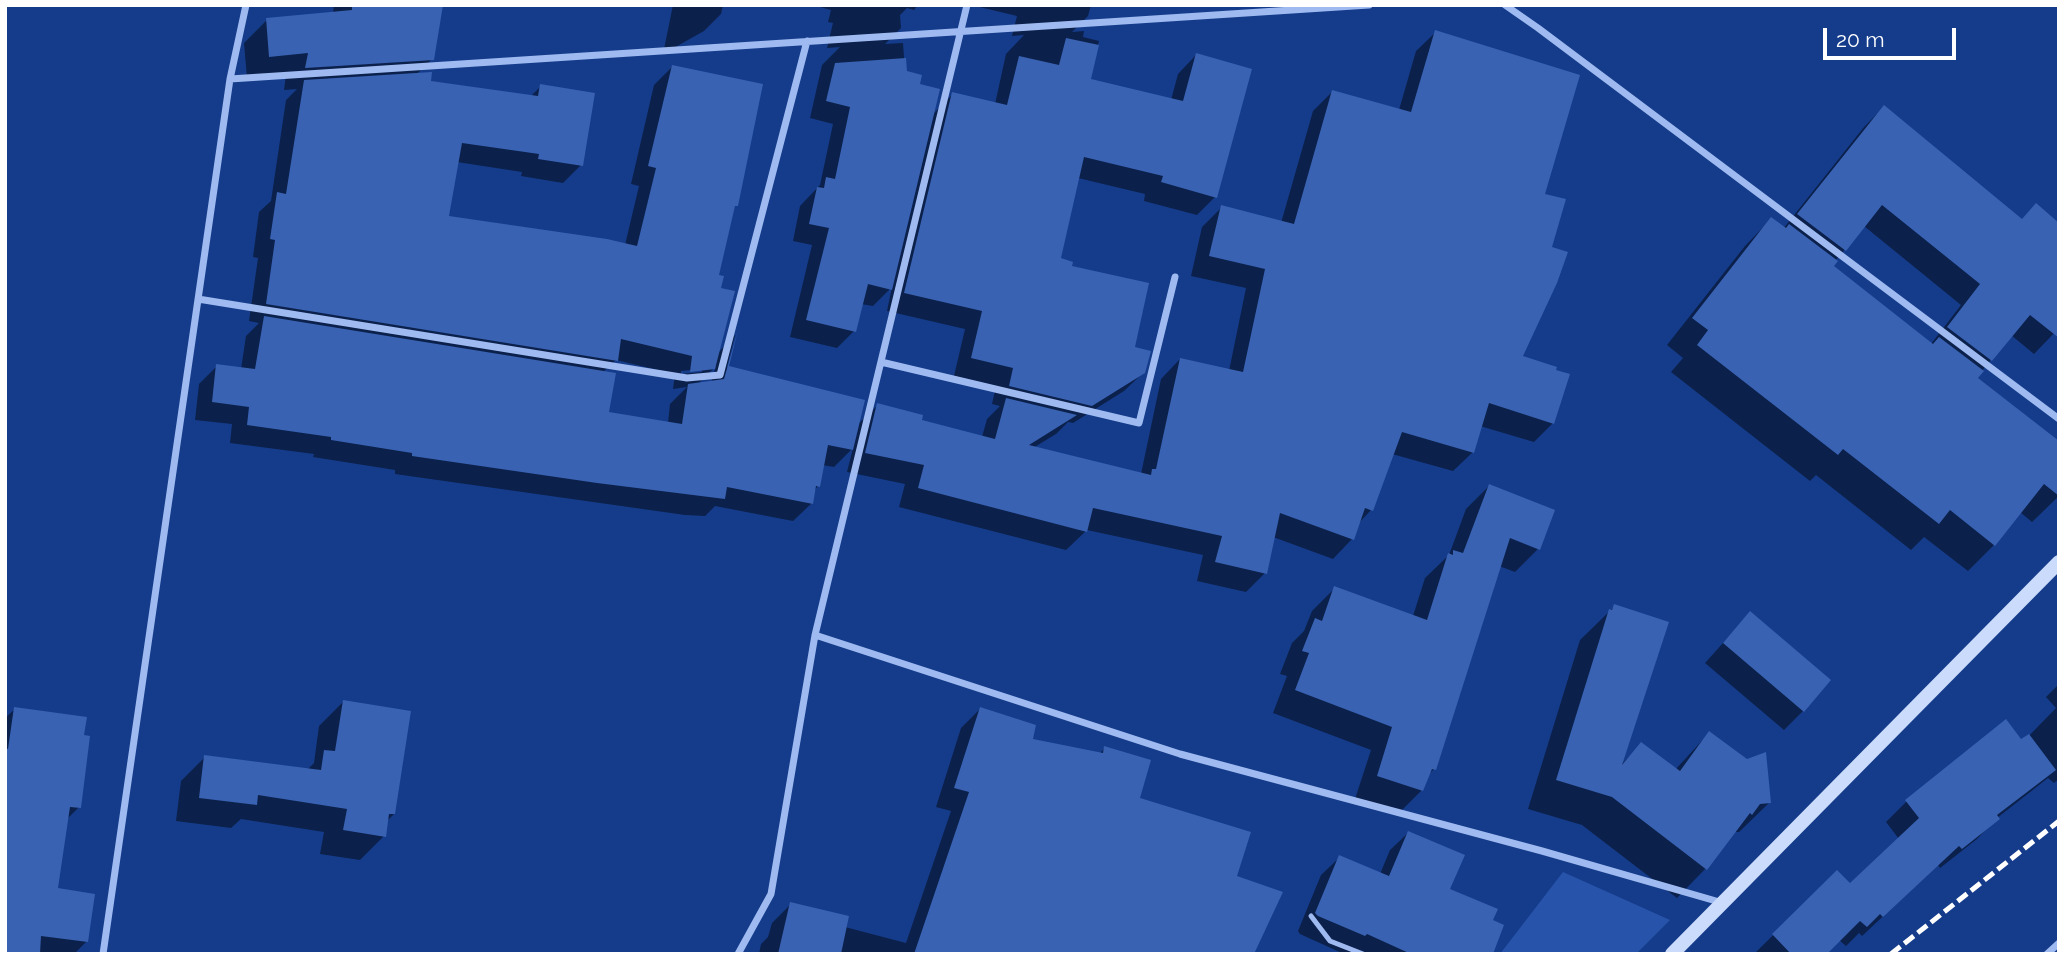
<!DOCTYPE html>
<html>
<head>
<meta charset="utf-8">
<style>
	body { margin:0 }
	#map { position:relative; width:2064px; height:959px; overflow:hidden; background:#153c8b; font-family:Raleway,sans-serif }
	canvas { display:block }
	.frame { position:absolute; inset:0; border:7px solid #fff; pointer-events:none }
	.scale { position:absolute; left:1823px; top:28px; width:133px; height:32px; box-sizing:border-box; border:4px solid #fff; border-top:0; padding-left:9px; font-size:21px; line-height:24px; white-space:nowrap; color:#fff; -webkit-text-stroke:5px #153c8b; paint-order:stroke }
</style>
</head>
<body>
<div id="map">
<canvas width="2064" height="959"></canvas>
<div class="frame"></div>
<div class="scale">20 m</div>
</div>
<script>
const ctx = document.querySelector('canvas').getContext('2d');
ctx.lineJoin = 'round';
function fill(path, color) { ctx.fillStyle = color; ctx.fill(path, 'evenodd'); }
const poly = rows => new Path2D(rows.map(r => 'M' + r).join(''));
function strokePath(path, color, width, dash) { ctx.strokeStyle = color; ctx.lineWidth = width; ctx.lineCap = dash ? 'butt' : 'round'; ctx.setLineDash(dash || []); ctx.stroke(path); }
const green = poly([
	[1563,872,1670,920,1636,954,1500,954]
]);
const shadow = poly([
	[334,5,441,5,432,59,416,75,429,82,530,97,541,86,581,165,563,183,521,176,522,172,457,162,447,218,625,245,639,186,631,184,654,85,672,67,736,205,732,209,717,276,719,290,718,353,735,335,727,367,863,402,857,425,878,405,918,421,982,437,987,419,1000,406,992,404,996,386,954,376,965,329,887,311,892,287,873,306,861,304,854,331,837,348,790,337,812,245,793,241,800,206,820,185,833,124,810,118,822,65,840,47,827,48,833,23,828,22,831,10,813,5,918,5,914,10,907,8,900,15,901,28,885,44,903,43,905,72,918,86,933,114,953,94,995,104,1006,54,1024,35,1012,36,1017,16,971,5,1091,5,1088,16,1072,32,1084,31,1083,37,1099,41,1089,80,1171,100,1178,74,1196,55,1215,197,1197,215,1144,201,1145,194,1078,178,1059,260,1070,267,1133,349,1143,373,1124,391,1073,423,1068,422,1056,434,1033,448,1141,474,1161,379,1180,359,1229,371,1246,288,1191,276,1202,227,1222,207,1281,223,1313,111,1332,92,1399,110,1416,51,1436,32,1543,195,1520,357,1553,423,1534,442,1480,426,1473,452,1453,471,1392,454,1371,510,1358,524,1352,539,1333,559,1273,537,1265,573,1246,592,1197,581,1203,555,1087,530,1066,550,899,507,905,484,847,472,853,448,834,467,822,465,818,486,814,491,812,503,793,521,715,506,705,516,685,515,395,474,395,470,313,457,314,454,230,443,232,424,195,420,199,384,217,366,241,369,246,336,259,323,249,321,258,258,253,257,259,212,271,201,286,100,297,89,284,90,286,75,247,78,244,43,267,20,333,13],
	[616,360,675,374,673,389,687,387,670,404,668,423,607,413,603,372],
	[716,366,711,383,697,385],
	[702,369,702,372,681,374,681,371],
	[673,5,723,5,721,14,704,31,663,54],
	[1884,107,2059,328,2034,354,2011,335,1976,378,2059,443,2059,496,2032,522,2020,512,1994,545,1968,571,1924,537,1911,550,1816,475,1810,481,1671,372,1683,358,1667,345,1745,246,1771,219,1783,229,1864,127],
	[1864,226,1961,305,1931,344,1831,266],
	[1489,486,1538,549,1515,572,1499,566,1434,769,1427,776,1422,790,1399,813,1355,799,1371,750,1273,713,1287,676,1280,674,1292,643,1304,631,1312,611,1335,588,1413,616,1425,578,1449,555,1466,509],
	[1615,606,1620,766,1641,744,1675,770,1709,733,1769,803,1739,832,1733,832,1706,868,1677,898,1582,825,1528,809,1580,640],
	[1750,613,1803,711,1784,730,1705,663],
	[2059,684,2059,779,2054,783,2048,778,1997,818,1977,839,1940,868,1938,865,1862,936,1859,933,1846,946,1839,940,1825,954,1754,954,1837,872,1850,886,1899,839,1886,822,1906,802,2006,722,2022,743,2056,708,2046,697],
	[343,702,394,814,387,821,384,836,360,860,320,854,324,832,241,819,231,828,176,821,181,781,205,757,307,770,314,763,319,726],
	[15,709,79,807,66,820,56,890,86,942,74,954,5,954,5,718],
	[980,709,1031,740,1099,754,1105,748,1137,799,1235,878,1252,954,759,954,761,944,768,937,772,923,791,904,845,927,906,943,951,811,936,807,961,728],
	[1408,833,1448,890,1491,921,1491,954,1344,954,1300,934,1298,931,1321,875,1339,858,1380,874,1390,850]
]);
const building = poly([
	[352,5,443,5,434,60,305,68,308,53,269,57,266,18,352,10],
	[1435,30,1580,75,1545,194,1566,199,1552,247,1568,252,1557,283,1523,356,1557,367,1556,370,1570,374,1554,424,1489,403,1474,453,1402,432,1373,511,1365,508,1354,540,1280,513,1267,574,1215,562,1222,536,1093,508,1087,532,918,488,924,465,865,453,877,403,923,415,922,420,995,439,1006,398,1077,415,1029,445,1151,475,1152,469,1156,469,1180,358,1243,372,1265,269,1209,256,1221,205,1294,224,1332,90,1411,112],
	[1066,38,1099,45,1091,79,1183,101,1196,53,1252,69,1217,198,1161,182,1163,176,1084,157,1061,258,1073,262,1072,266,1149,283,1135,347,1151,351,1145,373,1092,406,1009,386,1013,368,971,358,982,311,904,293,952,92,1007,105,1019,56,1059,65],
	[906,58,907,71,922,75,920,84,940,89,892,290,868,284,856,332,806,320,829,228,809,224,817,187,824,188,826,177,835,179,850,107,826,101,835,63],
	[672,65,763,84,738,206,735,206,719,275,724,276,721,288,735,291,715,369,690,372,692,356,621,339,618,361,266,304,275,240,270,239,277,192,286,194,304,80,432,72,431,81,538,96,540,84,595,93,583,166,538,159,539,154,462,143,449,216,607,239,637,246,656,168,648,166],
	[1884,105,2022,219,2036,203,2059,223,2059,338,2030,315,1992,361,1947,327,1980,284,1882,205,1846,251,1797,214],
	[1771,217,1786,228,1789,224,1838,261,1834,266,1933,344,1939,337,1984,371,1978,378,2059,441,2059,496,2044,484,1995,546,1950,510,1939,524,1843,449,1838,455,1697,345,1708,330,1692,318],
	[264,316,616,373,609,412,682,424,688,384,724,379,738,330,729,366,865,400,853,450,828,445,820,487,816,486,813,504,727,487,725,499,597,483,412,456,412,453,331,440,331,437,247,425,249,407,212,402,216,364,255,369],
	[1489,484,1555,510,1540,550,1510,538,1436,770,1432,769,1423,791,1377,776,1392,727,1295,690,1309,653,1302,651,1315,618,1322,621,1334,586,1427,620,1448,553,1453,555,1453,550,1463,553],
	[1614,604,1669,622,1622,765,1641,742,1680,771,1709,731,1747,759,1766,752,1771,803,1760,804,1752,815,1750,813,1707,870,1612,797,1556,780,1609,609,1612,610],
	[1750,611,1831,680,1804,712,1723,643],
	[343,700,411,711,395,814,389,814,386,837,343,830,347,809,258,795,257,805,199,798,204,755,321,770,324,750,335,751],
	[14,707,87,717,84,735,90,736,81,808,70,807,58,888,95,894,88,942,41,936,40,954,5,954,5,748,8,749],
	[980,707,1036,725,1033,739,1103,753,1104,746,1151,760,1140,798,1251,832,1237,876,1283,892,1254,954,914,954,969,792,954,788],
	[2006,719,2021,739,2029,734,2056,770,1997,815,2000,819,1962,849,1959,846,1883,917,1880,914,1867,927,1860,921,1827,954,1791,954,1772,934,1837,870,1850,883,1919,818,1905,800],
	[1408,831,1465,855,1450,889,1498,909,1493,920,1504,925,1493,954,1411,954,1367,934,1365,936,1318,916,1315,913,1339,855,1389,876],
	[790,902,849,916,841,954,778,954]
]);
const lane = poly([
	[1311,916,1330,941,1363,954]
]);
const street = poly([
	[1505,5,1538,28,2059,419],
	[230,79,1369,5],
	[198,299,687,378,720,375,807,41],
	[881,362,1139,423,1175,277],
	[815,635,1180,754,1542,851,1723,903],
	[103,954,230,79,246,5],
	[738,954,771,894,815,635,967,5],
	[2047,954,2059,943]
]);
const secondary = poly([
	[1672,954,2059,562]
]);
const rail = poly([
	[1891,954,2059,821]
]);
fill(green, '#2754aa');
fill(shadow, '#0007');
fill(building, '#3962b2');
strokePath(lane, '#9ebaf0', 5);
strokePath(street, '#9ebaf0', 7);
strokePath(secondary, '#cbdbfb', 14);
strokePath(rail, '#fff', 5, [12, 5]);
</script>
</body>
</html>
